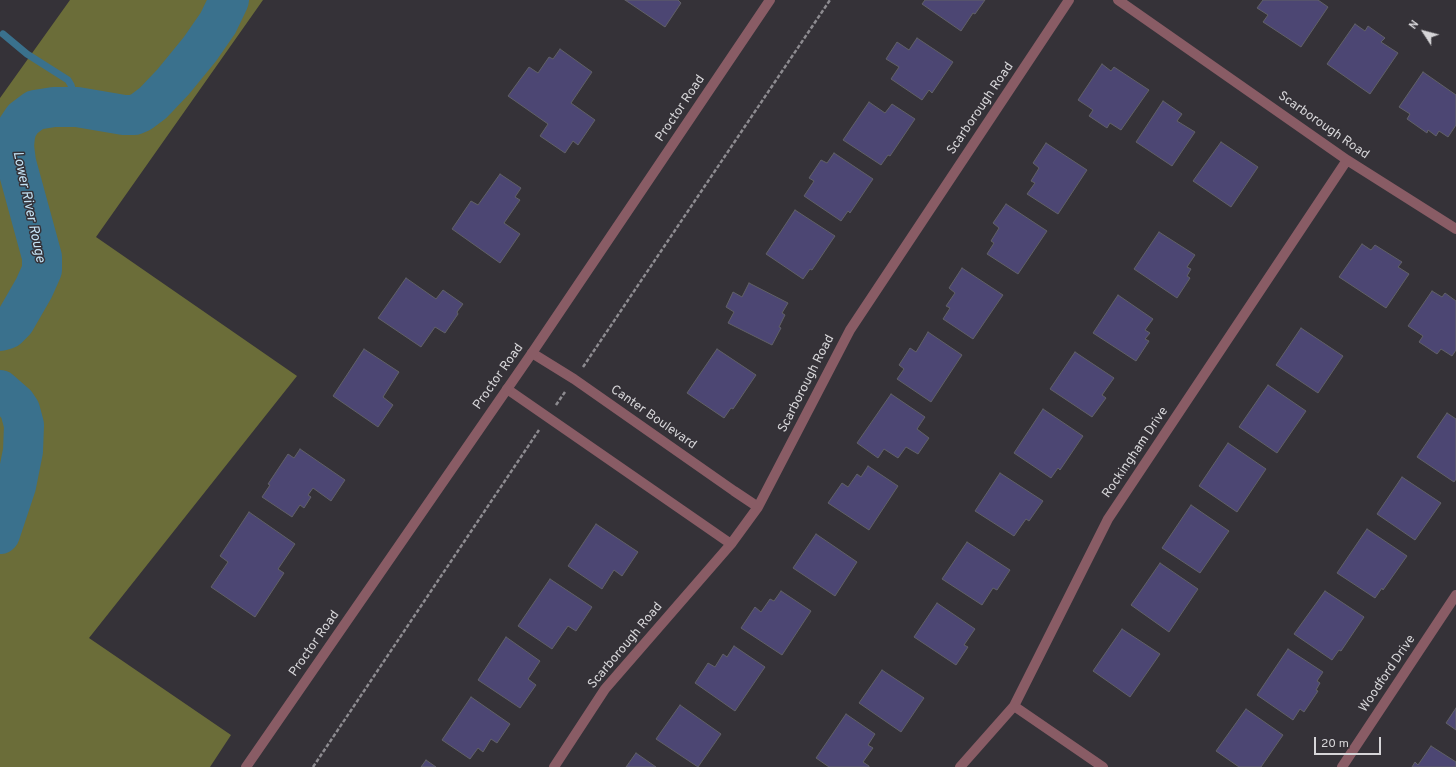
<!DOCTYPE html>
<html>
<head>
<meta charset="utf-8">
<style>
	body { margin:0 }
	#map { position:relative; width:1456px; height:767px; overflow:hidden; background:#353238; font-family:Overpass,sans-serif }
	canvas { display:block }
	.north { position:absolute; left:1404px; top:12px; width:40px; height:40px; -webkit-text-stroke:3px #353238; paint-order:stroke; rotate:306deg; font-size:11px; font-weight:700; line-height:16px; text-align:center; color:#d6d5d8 }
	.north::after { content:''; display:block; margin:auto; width:14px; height:18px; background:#d6d5d8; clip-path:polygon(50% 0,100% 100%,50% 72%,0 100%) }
	.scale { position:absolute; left:1314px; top:737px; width:67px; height:18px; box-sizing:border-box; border:2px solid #d6d5d8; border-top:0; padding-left:5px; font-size:12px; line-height:14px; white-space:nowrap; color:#d6d5d8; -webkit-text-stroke:3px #353238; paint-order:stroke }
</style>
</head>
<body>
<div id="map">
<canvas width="1456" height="767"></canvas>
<div class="north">N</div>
<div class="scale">20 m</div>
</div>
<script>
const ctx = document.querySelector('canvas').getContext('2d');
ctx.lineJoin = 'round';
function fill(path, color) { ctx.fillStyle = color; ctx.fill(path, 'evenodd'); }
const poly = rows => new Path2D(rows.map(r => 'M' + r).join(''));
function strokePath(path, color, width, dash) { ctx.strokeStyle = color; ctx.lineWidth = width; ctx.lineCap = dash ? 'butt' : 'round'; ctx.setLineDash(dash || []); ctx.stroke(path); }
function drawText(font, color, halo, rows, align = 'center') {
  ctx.font = font + ' Overpass,sans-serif'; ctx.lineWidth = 3; ctx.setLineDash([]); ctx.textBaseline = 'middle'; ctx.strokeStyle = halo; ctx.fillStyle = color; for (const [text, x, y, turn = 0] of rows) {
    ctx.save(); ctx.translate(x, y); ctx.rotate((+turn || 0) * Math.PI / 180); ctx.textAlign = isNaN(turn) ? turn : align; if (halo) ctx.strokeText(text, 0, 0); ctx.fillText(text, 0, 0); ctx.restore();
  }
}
const forest = poly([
	[70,0,263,0,96,237,297,376,89,638,231,735,210,767,0,767,0,98]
]);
const stream = poly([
	[3,34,27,54,68,80,71,85,77,107]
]);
const river = poly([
	[0,331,7,329,15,321,34,288,42,270,42,257,16,162,14,146,15,136,17,128,23,119,35,110,54,107,77,107,124,115,134,115,141,112,153,103,173,82,200,49,218,23,229,0],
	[0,390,16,404,20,410,24,425,23,451,16,486,0,534]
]);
const building = poly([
	[625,0,678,0,681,3,665,27,625,0],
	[925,0,985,0,975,14,973,13,961,31,922,4,925,0],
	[1263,0,1318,0,1328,7,1301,47,1263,22,1268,15,1257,8,1263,0],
	[1355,24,1365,31,1368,26,1385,38,1381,42,1398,53,1370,94,1327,64,1355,24],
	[917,38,953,62,932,93,929,90,922,100,891,79,899,67,886,59,897,42,909,50,917,38],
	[560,49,592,72,571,103,595,120,578,145,573,141,565,153,540,136,548,124,508,96,529,67,538,73,549,57,553,59,560,49],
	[1102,64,1111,71,1114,67,1149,90,1121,130,1110,123,1107,128,1089,116,1093,110,1078,100,1102,64],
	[1423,72,1456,95,1456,125,1448,137,1439,131,1436,136,1428,130,1427,133,1407,119,1410,114,1399,107,1423,72],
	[1163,101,1182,114,1177,121,1195,132,1172,166,1136,142,1163,101],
	[869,102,885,113,892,104,915,119,890,156,888,155,881,165,843,140,869,102],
	[1221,142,1258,167,1231,207,1193,181,1221,142],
	[1046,143,1087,170,1058,214,1027,194,1035,183,1031,181,1039,168,1033,163,1046,143],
	[834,153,873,179,850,213,848,211,841,221,804,196,814,181,809,178,821,160,827,163,834,153],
	[500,174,521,188,515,197,520,200,504,223,520,234,500,263,452,229,471,201,478,205,500,174],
	[1006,204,1047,231,1018,274,987,254,994,243,991,241,999,228,993,223,1006,204],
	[795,210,835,236,812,270,810,269,803,279,766,254,795,210],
	[1159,232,1195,255,1187,267,1191,269,1187,276,1190,278,1177,298,1134,269,1159,232],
	[1362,244,1371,250,1375,245,1402,262,1398,267,1409,274,1386,308,1339,277,1362,244],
	[962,268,1003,295,973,339,943,319,950,308,946,306,955,293,949,288,962,268],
	[406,278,436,299,443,290,463,304,457,312,458,314,445,333,435,327,421,347,378,318,406,278],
	[749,283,788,303,782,313,785,315,779,327,781,328,772,345,728,323,734,312,726,307,733,292,742,297,749,283],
	[1432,291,1442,297,1445,293,1456,301,1456,350,1452,356,1441,349,1437,354,1419,342,1423,336,1408,326,1432,291],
	[1118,295,1153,319,1145,330,1150,333,1145,339,1149,341,1136,361,1093,333,1118,295],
	[1301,328,1343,356,1318,393,1276,365,1301,328],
	[928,332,962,355,931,402,897,379,904,369,899,365,910,348,916,352,928,332],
	[364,349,399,372,383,397,393,405,378,427,333,396,364,349],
	[717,349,756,375,733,409,731,408,724,418,687,393,717,349],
	[1075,352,1114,378,1102,395,1106,398,1092,417,1050,389,1075,352],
	[1268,385,1306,411,1277,453,1239,427,1268,385],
	[891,394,925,417,917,429,929,438,918,454,906,447,898,458,884,449,878,458,857,443,891,394],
	[1043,409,1083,436,1060,470,1058,468,1051,478,1014,453,1043,409],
	[1447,413,1456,419,1456,479,1454,482,1417,457,1447,413],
	[1228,443,1266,469,1237,512,1199,486,1228,443],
	[300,449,345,480,331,501,313,488,308,495,311,497,304,508,300,505,292,517,262,497,270,485,268,484,288,454,294,458,300,449],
	[868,466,898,486,869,530,828,503,842,483,848,487,857,474,861,477,868,466],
	[1000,473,1043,501,1029,521,1026,519,1014,536,975,511,1000,473],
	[1402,477,1441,503,1415,540,1377,514,1402,477],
	[1191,505,1229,531,1200,573,1162,548,1191,505],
	[249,512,295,544,278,569,284,573,255,617,211,587,228,562,220,556,249,512],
	[596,524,638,552,622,576,614,570,602,589,568,566,596,524],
	[1367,529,1407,556,1383,590,1382,588,1375,598,1337,573,1367,529],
	[816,534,857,562,835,596,793,568,816,534],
	[967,542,1010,570,997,590,993,588,982,605,942,579,967,542],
	[1160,563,1198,589,1169,632,1131,605,1160,563],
	[550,579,592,607,576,631,568,626,552,649,518,626,550,579],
	[781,591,811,611,782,655,741,628,755,607,761,612,770,599,774,601,781,591],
	[1325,591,1364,617,1341,651,1339,650,1332,660,1294,634,1325,591],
	[937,603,975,629,964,645,968,647,956,665,914,637,937,603],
	[1122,629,1160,654,1130,697,1093,671,1122,629],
	[506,637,540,661,528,679,536,685,520,708,478,680,506,637],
	[734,646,765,667,735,711,695,683,708,663,715,667,723,654,727,657,734,646],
	[1288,649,1323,672,1317,681,1320,683,1316,690,1318,691,1304,712,1300,709,1293,720,1257,695,1288,649],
	[882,670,924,698,901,732,859,703,882,670],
	[471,697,510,724,497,743,491,739,483,752,478,748,470,759,442,740,471,697],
	[680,705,721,734,698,767,656,739,680,705],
	[1456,708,1456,730,1446,723,1456,708],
	[1246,709,1283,735,1261,767,1239,767,1216,751,1246,709],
	[846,714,875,734,868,745,873,748,863,762,869,766,869,767,829,767,816,758,846,714],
	[1431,746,1456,762,1456,767,1412,767,1415,762,1418,765,1431,746],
	[636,753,656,767,626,767,636,753],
	[426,760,436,767,421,767,426,760]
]);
const path = poly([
	[583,367,830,0],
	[556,405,565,392],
	[313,767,539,430]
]);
const minor = poly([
	[1118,0,1347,160,1456,229],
	[532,353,574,379,734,491,758,507],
	[507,389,731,544],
	[1014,706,1103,767],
	[554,767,605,689,731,544,758,507,850,330,1069,0],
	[960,767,1014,706,1108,519,1347,160],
	[1342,767,1456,595]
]);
const tertiary = poly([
	[246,767,532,353,770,0]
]);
const streetNames = [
	["Proctor Road",681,109,-56],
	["Scarborough Road",981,109,-56],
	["Scarborough Road",1323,126,35],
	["Proctor Road",499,377,-55],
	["Scarborough Road",807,384,-63],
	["Canter Boulevard",653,418,35],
	["Rockingham Drive",1136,453,-56],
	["Proctor Road",315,644,-55],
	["Scarborough Road",626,646,-50],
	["Woodford Drive",1388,674,-56]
];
const waterNames = [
	["Lower River Rouge",28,207,78]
];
fill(forest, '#6b6d39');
strokePath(stream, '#3a718d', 7);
strokePath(river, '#3a718d', 40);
fill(building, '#4c4673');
strokePath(building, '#616167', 1);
strokePath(path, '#8d8b90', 2.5, [4, 2]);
strokePath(minor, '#895c65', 10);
strokePath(tertiary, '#895c65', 10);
drawText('13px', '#d6d5d8', '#353238', streetNames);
drawText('italic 14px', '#c4e3f5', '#353238', waterNames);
</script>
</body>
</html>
